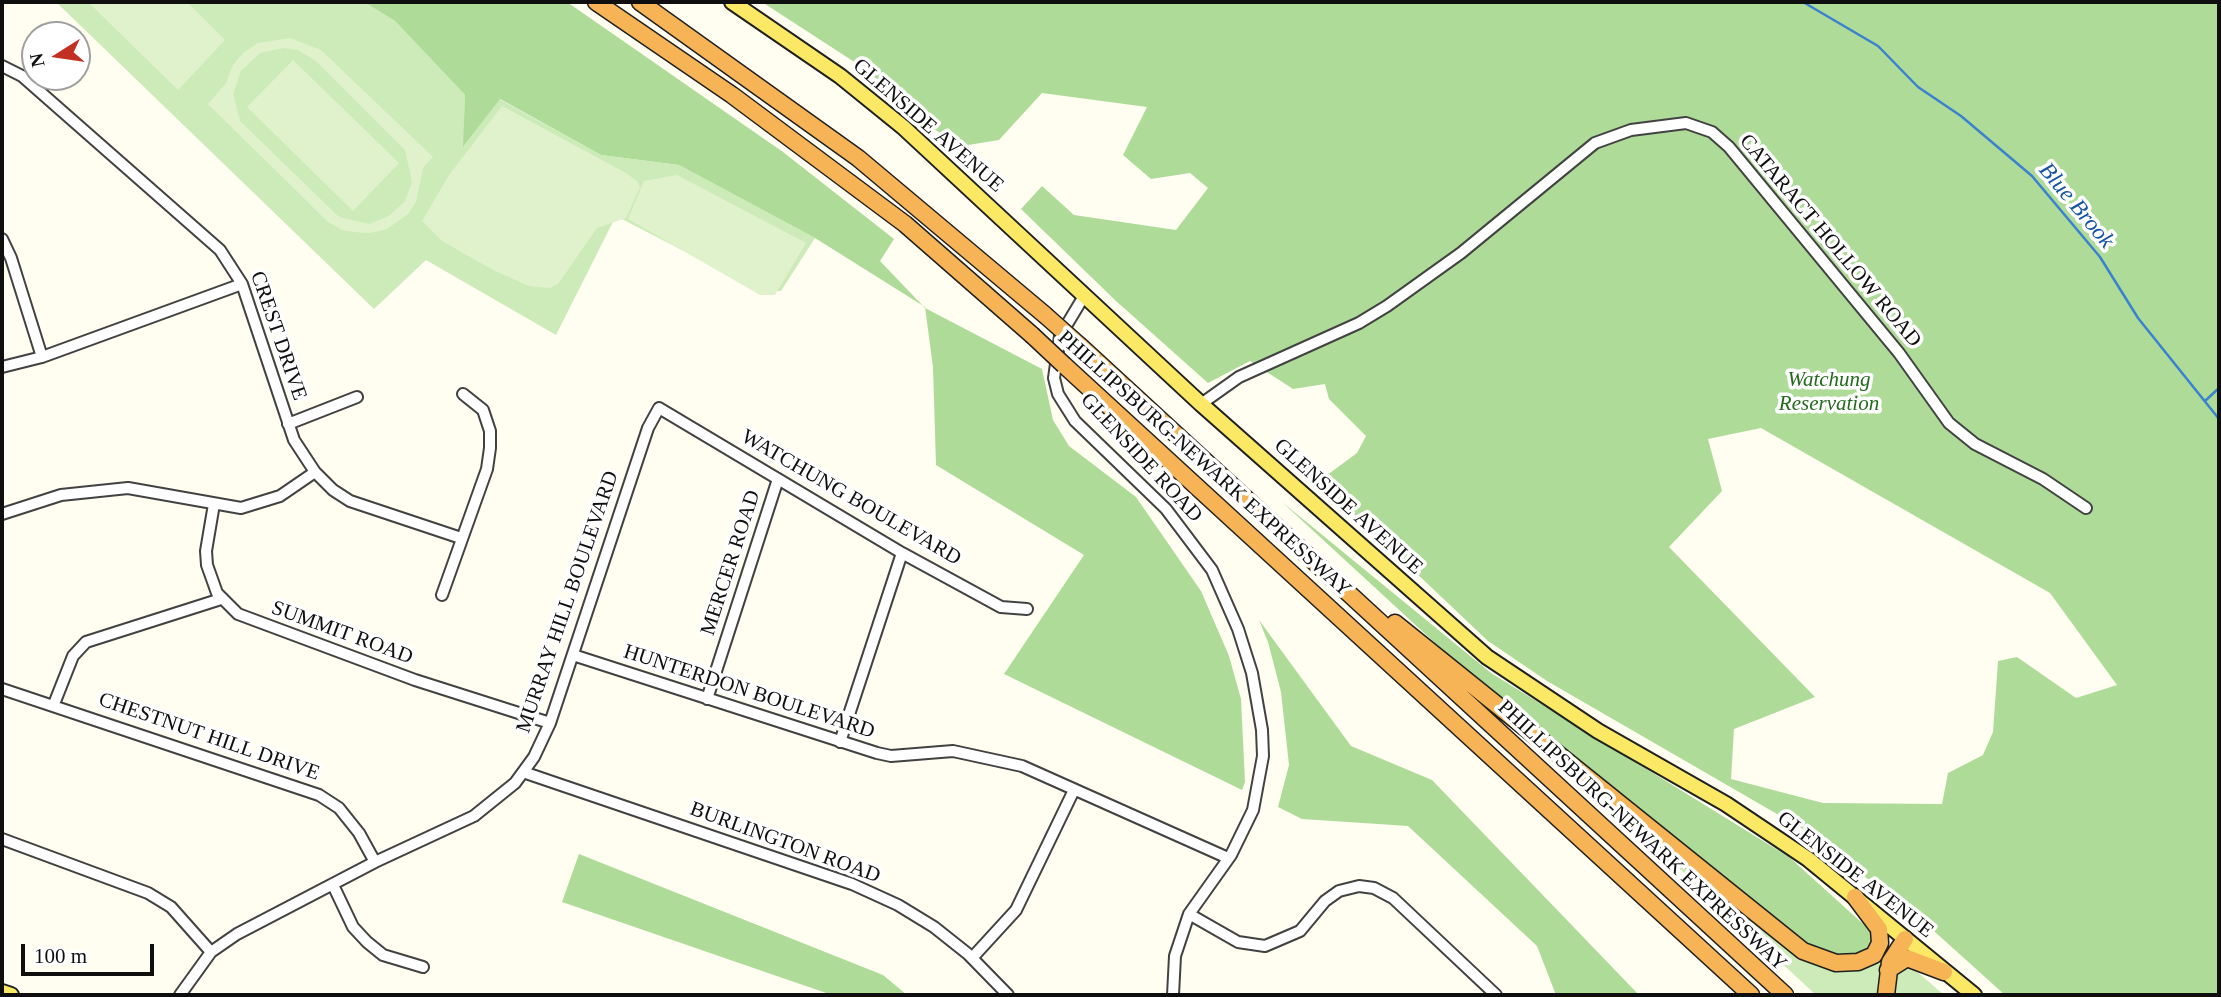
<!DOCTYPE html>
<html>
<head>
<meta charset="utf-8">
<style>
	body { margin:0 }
	#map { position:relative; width:2221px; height:997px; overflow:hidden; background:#fffef1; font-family:"Times New Roman",serif }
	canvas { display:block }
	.frame { position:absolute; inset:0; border:4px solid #0f0f0f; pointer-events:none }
	.north { position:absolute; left:21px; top:21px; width:70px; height:70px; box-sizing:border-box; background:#fff; border:2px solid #9f9f9f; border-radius:50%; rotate:258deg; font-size:19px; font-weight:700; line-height:28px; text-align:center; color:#0f0f0f }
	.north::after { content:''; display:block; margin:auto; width:24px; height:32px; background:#c22f23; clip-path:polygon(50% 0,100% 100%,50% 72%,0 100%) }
	.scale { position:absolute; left:21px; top:944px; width:133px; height:32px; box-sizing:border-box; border:4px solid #0f0f0f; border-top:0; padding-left:9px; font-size:21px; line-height:24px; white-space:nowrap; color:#0f0f0f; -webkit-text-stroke:5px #fff; paint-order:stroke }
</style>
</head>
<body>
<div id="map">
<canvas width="2221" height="997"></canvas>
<div class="frame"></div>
<div class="north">N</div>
<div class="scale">100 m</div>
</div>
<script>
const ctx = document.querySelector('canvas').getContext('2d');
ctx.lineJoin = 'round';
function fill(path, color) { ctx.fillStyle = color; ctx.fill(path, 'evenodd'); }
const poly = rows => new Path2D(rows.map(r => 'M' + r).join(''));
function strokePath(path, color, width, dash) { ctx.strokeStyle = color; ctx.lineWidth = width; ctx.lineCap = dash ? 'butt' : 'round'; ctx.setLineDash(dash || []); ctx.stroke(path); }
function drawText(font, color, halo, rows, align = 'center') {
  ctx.font = font + ' "Times New Roman",serif'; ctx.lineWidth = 7; ctx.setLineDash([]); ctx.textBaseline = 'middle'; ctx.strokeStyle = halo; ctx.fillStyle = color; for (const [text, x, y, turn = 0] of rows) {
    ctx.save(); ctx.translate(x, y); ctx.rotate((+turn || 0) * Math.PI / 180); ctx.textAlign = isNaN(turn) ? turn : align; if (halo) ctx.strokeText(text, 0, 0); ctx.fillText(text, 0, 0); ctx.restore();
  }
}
const green = poly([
	[56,2,364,2,395,21,465,95,464,146,499,99,601,155,679,165,815,238,781,291,763,292,616,216,556,335,426,260,374,309],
	[1562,760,1891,949,1944,995,1816,995]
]);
const forest = poly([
	[364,2,567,2,783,152,894,239,880,261,925,308,1042,369,1053,420,1069,446,1136,497,1201,591,1229,656,1241,699,1245,782,1242,790,1004,674,1084,555,936,465,933,367,925,307,815,238,679,165,601,155,500,99,463,147,465,95,395,21],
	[762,2,2219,2,2219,995,2005,995,1925,923,1803,829,1547,681,1488,641,1319,481,1357,453,1366,436,1329,399,1325,384,1293,389,1250,361,1208,383,1116,301,1021,209,1042,186,1074,215,1176,230,1208,188,1190,173,1151,179,1123,155,1147,107,1042,93,999,140,956,147,859,65],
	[1761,428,2050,593,2117,685,2076,698,2017,657,1998,661,1993,732,1983,755,1948,773,1942,804,1823,803,1731,779,1734,729,1815,697,1669,547,1722,491,1708,439],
	[1282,502,1491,673,1789,857,1891,949,1865,966,1839,970,1812,963,1573,758,1562,760],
	[1259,620,1351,746,1432,780,1639,995,1556,995,1537,946,1408,826,1302,819,1278,807,1289,765,1281,692,1268,642],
	[579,854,883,975,907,995,832,995,562,902]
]);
const pitch = poly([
	[88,2,187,2,225,40,178,90],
	[290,38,321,50,433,157,423,168,416,202,408,214,387,229,370,233,354,232,342,230,328,222,208,104,226,83,233,65,243,53,258,43],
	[283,48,298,50,316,61,405,150,412,182,405,201,389,216,369,224,339,217,240,121,233,94,241,71,260,53],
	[293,60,399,163,353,211,247,107],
	[502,106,626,173,638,182,640,187,626,218,597,228,558,284,550,288,529,286,493,270,442,241,422,221,449,175],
	[677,175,806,243,775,295,760,295,628,219,644,181]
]);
const stream = poly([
	[1803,2,1878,46,1918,87,1961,116,2032,176,2100,257,2138,318,2219,419],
	[2205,401,2219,388]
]);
const minor = poly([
	[2,66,22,76,220,250,242,284,294,440,315,472,333,490,350,501,461,538],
	[2,239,11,258,42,357],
	[1084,296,1060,336,1054,378,1058,394,1075,421,1166,509,1212,570,1238,629,1252,673,1262,730,1263,756,1253,810,1231,855,1189,914,1175,956,1173,995],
	[2,367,42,357,242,284],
	[1201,404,1239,377,1359,323,1387,306,1461,253,1595,143,1631,130,1686,123,1712,132,1729,147,1899,353,1949,423,1975,444,2043,479,2086,508],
	[288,424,357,397],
	[214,504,206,551,207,565,217,593,238,614,415,680,550,723],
	[2,514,61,495,128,488,241,508,280,496,315,472],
	[442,595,487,469,490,448,490,431,483,410,463,394],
	[573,655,877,753,891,756,953,751,1022,766,1228,858],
	[2,689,319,795,339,808,359,833,375,862],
	[707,699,778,479],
	[54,704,73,656,86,642,221,599],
	[840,742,902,553],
	[523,772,852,884,898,905,934,927,968,954,1008,995],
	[2,839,148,893,171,907,211,952],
	[333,885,353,927,367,942,383,955,423,967],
	[1189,914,1238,942,1265,946,1300,931,1325,901,1339,891,1359,886,1374,888,1393,898,1496,995],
	[972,958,1016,910,1074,790],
	[180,995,211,952,237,934,375,862,474,816,515,783,534,757,550,723,648,428,659,408,902,553,1001,607,1027,609]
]);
const major = poly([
	[732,2,840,76,903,127,1201,404,1487,657,1598,731,1726,804,1808,859,1974,995],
	[2,992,11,995]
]);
const highway = poly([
	[596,2,732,95,905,224,1032,335],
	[640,2,858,158,1045,315],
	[1080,346,1785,995],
	[1064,365,1751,995],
	[1395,623,1803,951,1836,963,1858,962,1874,955,1880,943,1879,929,1855,897],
	[1888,970,1907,958,1944,972],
	[1886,995,1890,962,1905,939]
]);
const highwayBridge = poly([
	[1045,315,1080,346],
	[1032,335,1064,365]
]);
const streetNames = [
	["GLENSIDE AVENUE",928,126,41],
	["CATARACT HOLLOW ROAD",1830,241,50],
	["CREST DRIVE",278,336,71],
	["GLENSIDE ROAD",1141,458,47],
	["PHILLIPSBURG-NEWARK EXPRESSWAY",1204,464,42],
	["WATCHUNG BOULEVARD",851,498,30],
	["GLENSIDE AVENUE",1348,507,42],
	["MERCER ROAD",731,563,-72],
	["MURRAY HILL BOULEVARD",568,602,-71],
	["SUMMIT ROAD",342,633,20],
	["HUNTERDON BOULEVARD",749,692,18],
	["CHESTNUT HILL DRIVE",209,737,19],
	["PHILLIPSBURG-NEWARK EXPRESSWAY",1642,836,43],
	["BURLINGTON ROAD",785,843,20],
	["GLENSIDE AVENUE",1855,875,38]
];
const parkNames = [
	["Watchung",1829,380],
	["Reservation",1829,404]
];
const waterNames = [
	["Blue Brook",2076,206,50]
];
fill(green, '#cdebb9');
fill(forest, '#aedc98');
fill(pitch, '#e0f2cb');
strokePath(stream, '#3a82d0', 2.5);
strokePath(minor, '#424242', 14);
strokePath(major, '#202020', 18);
strokePath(highway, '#202020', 19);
strokePath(minor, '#fff', 10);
strokePath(major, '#fbe965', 14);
strokePath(highway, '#f7b457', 16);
strokePath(highwayBridge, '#202020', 19, []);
strokePath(highwayBridge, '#f7b457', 16);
drawText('21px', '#0f0f0f', '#fff', streetNames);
drawText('italic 21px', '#24691d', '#fff', parkNames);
drawText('italic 23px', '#1554a4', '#fff', waterNames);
</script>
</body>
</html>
